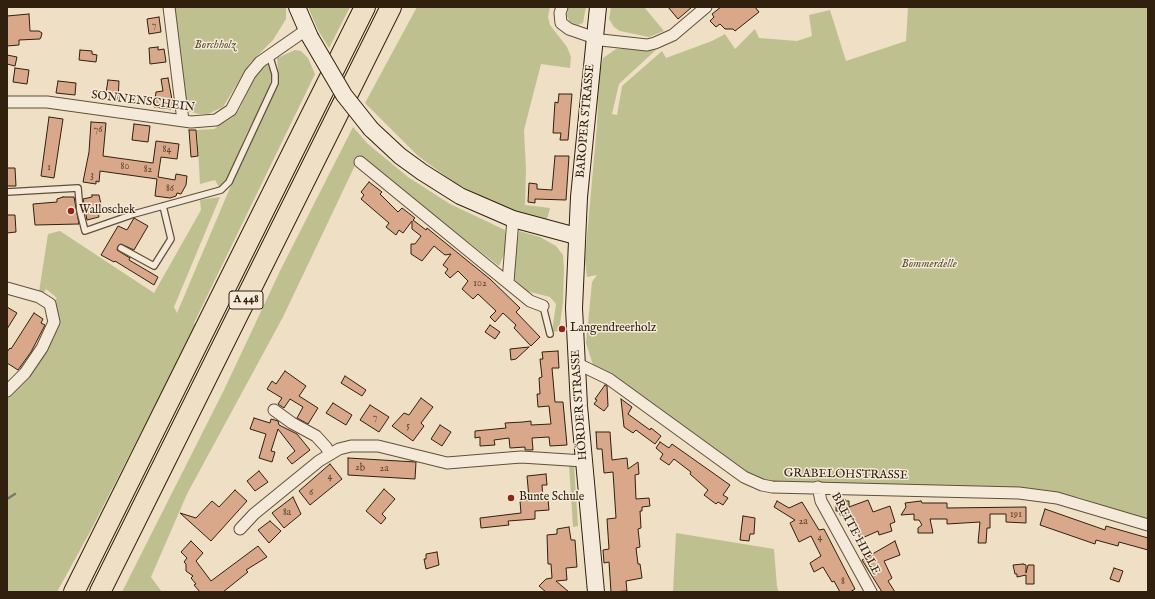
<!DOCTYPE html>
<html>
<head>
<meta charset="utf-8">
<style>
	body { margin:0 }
	#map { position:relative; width:1155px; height:599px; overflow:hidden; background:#efdfc4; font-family:"IM FELL English",serif }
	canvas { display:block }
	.frame { position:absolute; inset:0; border:8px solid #31200d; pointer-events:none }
</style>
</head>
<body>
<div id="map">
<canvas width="1155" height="599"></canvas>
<div class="frame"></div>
</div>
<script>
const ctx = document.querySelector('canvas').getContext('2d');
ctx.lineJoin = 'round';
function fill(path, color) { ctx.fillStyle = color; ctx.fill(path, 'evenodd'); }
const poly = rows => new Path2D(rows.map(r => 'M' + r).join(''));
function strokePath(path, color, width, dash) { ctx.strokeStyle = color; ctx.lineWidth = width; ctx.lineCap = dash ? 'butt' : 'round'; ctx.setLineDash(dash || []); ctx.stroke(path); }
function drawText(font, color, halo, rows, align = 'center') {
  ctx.font = font + ' "IM FELL English",serif'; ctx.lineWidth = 3; ctx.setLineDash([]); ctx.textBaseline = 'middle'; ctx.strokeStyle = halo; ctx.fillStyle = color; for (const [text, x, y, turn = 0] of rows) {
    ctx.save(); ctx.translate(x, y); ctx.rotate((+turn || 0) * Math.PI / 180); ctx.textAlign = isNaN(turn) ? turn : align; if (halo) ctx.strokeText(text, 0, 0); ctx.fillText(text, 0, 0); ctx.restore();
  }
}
const green = poly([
	[173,7,286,7,286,19,273,40,250,63,223,107,208,114,199,114,188,111,180,78],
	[308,7,350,7,329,48,318,30],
	[417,7,550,7,548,17,550,25,567,47,571,57,570,68,541,64,524,130,526,170,525,205,550,208,547,219,509,210,455,183,418,156,365,103],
	[568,7,586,7,583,23,578,25,570,22,567,16],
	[611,7,644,7,664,31,649,37,620,31,614,27,609,19],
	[908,7,1148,7,1148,520,1078,497,1019,488,773,482,756,478,737,469,593,365,586,343,592,282,597,275,587,277,585,259,597,125,599,75,603,58,616,49,659,47,619,84,612,114,617,115,622,86,662,51,666,58,712,41,725,34,735,49,755,29,759,38,797,41,812,36,809,15,830,10,846,61,906,41],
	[295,50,301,51,308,58,315,74,194,323,196,325,91,530,57,592,7,592,7,396,48,345,52,302,57,298,46,289,43,294,39,292,48,234,60,231,154,293,201,210,200,200,220,197,174,307,177,313,252,136,276,88,279,78,277,58],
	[267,63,272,74,269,90,246,135,226,183,219,187,215,180,200,184,197,130,214,129,232,118,239,110,254,79],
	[353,127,368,144,408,177,450,204,505,230,506,250,499,266,359,157,283,317,187,494,151,577,162,592,122,592,224,390,280,271],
	[519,231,540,237,556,246,563,255,564,268,563,302,559,331,552,332,556,304,550,297,526,291,515,280,514,263],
	[569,465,574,465,578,526,573,527],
	[676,533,774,549,777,587,779,592,673,592]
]);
const stream = poly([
	[7,499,15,494]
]);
const building = poly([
	[668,7,692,7,678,19,668,7],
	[721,7,755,7,759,12,735,31,733,29,725,29,720,24,716,27,710,21,714,17,712,14,721,7],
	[29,14,30,31,39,31,42,33,41,37,40,39,19,40,19,45,7,46,7,16,29,14],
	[159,17,161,32,149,34,147,19,159,17],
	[158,47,158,50,164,49,166,62,150,64,149,48,158,47],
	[80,50,92,51,92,54,97,55,96,62,79,60,80,50],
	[7,55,17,57,15,66,7,64,7,55],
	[15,68,29,70,27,84,13,82,15,68],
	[168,78,173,105,171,109,154,107,156,92,163,91,161,79,168,78],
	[108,80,119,81,118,100,105,99,108,80],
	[58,81,76,83,75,95,56,93,58,81],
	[559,94,572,94,568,140,560,140,561,133,553,133,555,102,558,103,559,94],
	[49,117,63,119,54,178,41,176,49,117],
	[91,122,106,123,103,156,153,163,156,141,179,144,177,159,161,157,158,177,175,180,176,174,187,176,186,185,181,194,177,193,176,196,170,198,155,196,157,179,100,171,99,182,96,181,96,184,83,182,89,152,91,122],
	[134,124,150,126,148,142,132,140,134,124],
	[189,130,196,130,198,156,191,157,189,130],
	[555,156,569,156,566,200,535,199,535,203,528,202,529,183,537,184,537,189,552,190,555,156],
	[7,168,15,168,16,186,7,186,7,168],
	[369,182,382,192,380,194,398,212,402,208,415,218,413,220,426,230,427,228,490,279,520,308,516,312,540,337,531,346,514,328,516,325,503,313,495,322,490,317,496,311,478,294,473,299,462,289,468,281,458,271,450,278,445,273,448,269,443,265,451,254,445,255,434,246,422,261,411,254,411,244,415,244,421,236,412,229,412,221,403,233,399,230,396,235,386,227,389,223,361,199,364,195,361,192,369,182],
	[92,195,99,195,102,209,98,210,99,217,87,220,83,199,92,197,92,195],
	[63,197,74,197,79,224,35,225,33,204,57,202,57,199,63,197],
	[7,215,15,215,16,232,7,233,7,215],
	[134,218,148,226,134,250,121,244,118,246,117,250,130,258,129,260,158,277,154,285,115,261,114,262,101,255,118,226,127,230,134,218],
	[7,307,17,313,7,329,7,307],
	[34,313,43,319,41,323,45,325,31,352,18,370,7,363,7,352,10,348,11,349,34,313],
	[490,325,500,332,495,339,485,332,490,325],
	[529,347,516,359,511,360,510,349,529,347],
	[558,351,559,368,552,368,555,402,563,402,567,445,550,446,549,437,532,438,533,450,525,450,525,447,510,448,509,438,494,440,495,445,480,446,480,437,475,438,475,431,506,428,505,423,523,422,531,421,531,425,551,424,549,406,538,407,537,394,540,394,539,378,542,377,540,359,543,359,542,352,558,351],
	[285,371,306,386,299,396,318,408,308,424,297,418,303,407,290,399,284,408,278,404,282,398,267,389,272,381,276,384,285,371],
	[345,376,366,390,362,396,341,383,345,376],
	[605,385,607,386,608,406,604,411,594,404,597,400,595,399,605,385],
	[421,398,433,407,421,423,424,426,413,441,392,426,404,413,409,415,421,398],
	[621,399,632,407,628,414,650,430,651,428,661,436,655,444,636,430,633,433,624,427,621,399],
	[333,403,352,415,346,425,326,413,333,403],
	[370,405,389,417,379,432,360,420,370,405],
	[254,418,270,423,271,419,278,421,279,425,297,434,310,450,292,464,287,458,295,451,278,429,271,451,275,452,272,462,259,458,266,434,250,429,254,418],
	[440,425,451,432,442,446,431,439,440,425],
	[596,432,610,432,612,460,627,458,628,469,638,462,639,474,635,475,636,499,649,498,650,506,642,507,642,511,640,511,641,528,638,529,640,547,636,548,638,564,640,564,642,578,626,581,627,591,611,592,609,562,604,563,603,550,609,549,607,519,616,518,613,472,604,473,602,449,597,449,596,432],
	[660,442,669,448,672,444,730,485,723,495,728,498,723,505,718,502,716,504,704,495,708,490,690,474,691,472,674,459,669,465,660,459,663,454,656,448,660,442],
	[348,458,416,462,415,479,348,475,348,458],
	[330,464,342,479,310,505,299,491,330,464],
	[259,471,268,482,255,491,247,481,259,471],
	[546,474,547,485,542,485,543,500,548,499,549,510,535,511,535,519,508,521,509,525,481,528,480,518,521,513,520,501,529,500,529,498,527,476,546,474],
	[384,489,395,499,382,514,386,518,381,524,366,511,384,489],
	[235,490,247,501,211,541,180,513,196,518,212,501,219,507,235,490],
	[293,497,301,514,284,528,272,513,293,497],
	[836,499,845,499,845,501,849,501,849,507,868,500,873,512,890,506,895,522,890,524,892,531,879,535,878,531,860,539,853,516,845,516,845,515,840,515,840,511,836,511,836,499],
	[777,501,789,508,802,502,819,530,824,529,855,589,850,592,840,592,834,581,832,582,823,567,814,572,810,563,821,556,811,536,799,542,790,523,795,520,774,507,777,501],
	[921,501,922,503,947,503,947,508,1026,507,1026,523,1006,522,1006,514,990,514,990,528,987,528,986,543,978,543,980,522,947,524,947,519,930,519,933,533,918,533,918,528,922,525,919,520,914,520,914,514,901,515,906,507,905,503,921,501],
	[1045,509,1105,530,1106,526,1148,538,1148,550,1119,542,1118,546,1096,540,1095,544,1040,525,1045,509],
	[743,516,755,518,754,534,750,534,749,541,740,540,743,516],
	[270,521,281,531,269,543,258,530,270,521],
	[569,527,571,540,575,540,577,567,566,568,567,580,556,581,569,592,546,592,539,586,546,579,552,578,551,564,548,564,547,535,557,534,557,529,569,527],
	[191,541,203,553,196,561,211,581,258,546,267,557,246,570,248,572,223,592,200,592,194,585,196,584,191,578,193,576,186,571,186,564,184,562,187,558,181,552,191,541],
	[895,541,900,555,884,561,892,578,888,581,895,592,882,592,862,560,895,541],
	[437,552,439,565,426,569,424,559,426,559,426,554,437,552],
	[1023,564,1026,565,1026,573,1028,565,1034,565,1034,584,1026,584,1026,575,1017,577,1017,574,1015,574,1013,565,1023,564],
	[1114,568,1123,571,1119,582,1110,579,1114,568]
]);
const lane = poly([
	[7,192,78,188,80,211,85,231,134,214,221,190,229,182,275,83,275,74,269,54],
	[121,248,154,266,171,239,163,206],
	[543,306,550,334]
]);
const street = poly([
	[169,7,183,121],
	[562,7,560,13,561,23,569,29,601,40,647,45,655,43,673,35,706,7],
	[7,102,47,102,191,122,216,120,231,110,250,74,260,62,306,30],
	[360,162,530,301,543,306],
	[508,282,513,219],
	[7,288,39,297,50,304,54,322,42,348,25,373,7,391],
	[576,363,609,379,744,477,762,485,772,487,1019,493,1057,498,1148,525],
	[274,410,292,423,316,436,326,447,330,454],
	[818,487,821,501,871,592],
	[240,529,254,514,319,461,339,449,351,446,378,446,447,463,521,457,584,461]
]);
const secondary = poly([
	[297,7,310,37],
	[371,129,400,156,422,172,460,196,513,219,576,236],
	[596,592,579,406,574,308,579,197,598,7]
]);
const highway = poly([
	[74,592,365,7],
	[100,592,391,7]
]);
const secondaryBridge = poly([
	[310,37,344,95,371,129]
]);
const markers = [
	[71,211,4,"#8f2418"],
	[562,329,4,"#8f2418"],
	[511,498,4,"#8f2418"]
];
const numberNames = [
	["7",154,26],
	["76",98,130],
	["84",167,150],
	["80",125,167],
	["1",49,168],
	["82",148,170],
	["3",92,176],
	["86",170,189],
	["102",480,284],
	["7",375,418],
	["5",408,426],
	["2b",360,468],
	["2a",384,469],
	["4",330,477],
	["6",311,493],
	["8a",287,513],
	["191",1016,515],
	["2a",803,522],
	["4",820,538],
	["8",843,582]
];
const shields = [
	[246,300,34]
];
const shieldNames = [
	["A 448",246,300]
];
const parkNames = [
	["Borchholz",215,46],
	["Bömmerdelle",929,265]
];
const streetNames = [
	["SONNENSCHEIN",143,102,7],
	["BAROPER STRASSE",586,121,-85],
	["HÖRDER STRASSE",580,405,-94],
	["GRABELOHSTRASSE",846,475,1],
	["BREITE HILLE",855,534,62]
];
const poiNames = [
	["Walloschek",79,211],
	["Langendreerholz",570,329],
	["Bunte Schule",519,498]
];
fill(green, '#bfc090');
strokePath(stream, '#717e6d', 2.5);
fill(building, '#d9a88b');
strokePath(building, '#31200d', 1);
strokePath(lane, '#60503b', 8);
strokePath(street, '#60503b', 13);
strokePath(secondary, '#31200d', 18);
strokePath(highway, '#31200d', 22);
strokePath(lane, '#f5ead9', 5.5);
strokePath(street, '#f5ead9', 11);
strokePath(secondary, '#f5ead9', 16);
strokePath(highway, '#efdfc4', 20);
strokePath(secondaryBridge, '#31200d', 18, []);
strokePath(secondaryBridge, '#f5ead9', 16);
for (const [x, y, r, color] of markers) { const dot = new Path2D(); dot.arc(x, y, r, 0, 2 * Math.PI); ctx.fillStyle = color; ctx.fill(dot); strokePath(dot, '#f5ead9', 1.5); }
drawText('10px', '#5b422c', null, numberNames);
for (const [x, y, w] of shields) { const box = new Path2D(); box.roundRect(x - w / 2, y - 9, w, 18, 3); ctx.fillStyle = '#f5ead9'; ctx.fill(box); strokePath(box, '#31200d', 1); }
drawText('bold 11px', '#31200d', null, shieldNames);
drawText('italic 12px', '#5c5034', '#f5ead9', parkNames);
drawText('12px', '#31200d', '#f5ead9', streetNames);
drawText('12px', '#31200d', '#f5ead9', poiNames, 'left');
</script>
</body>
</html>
